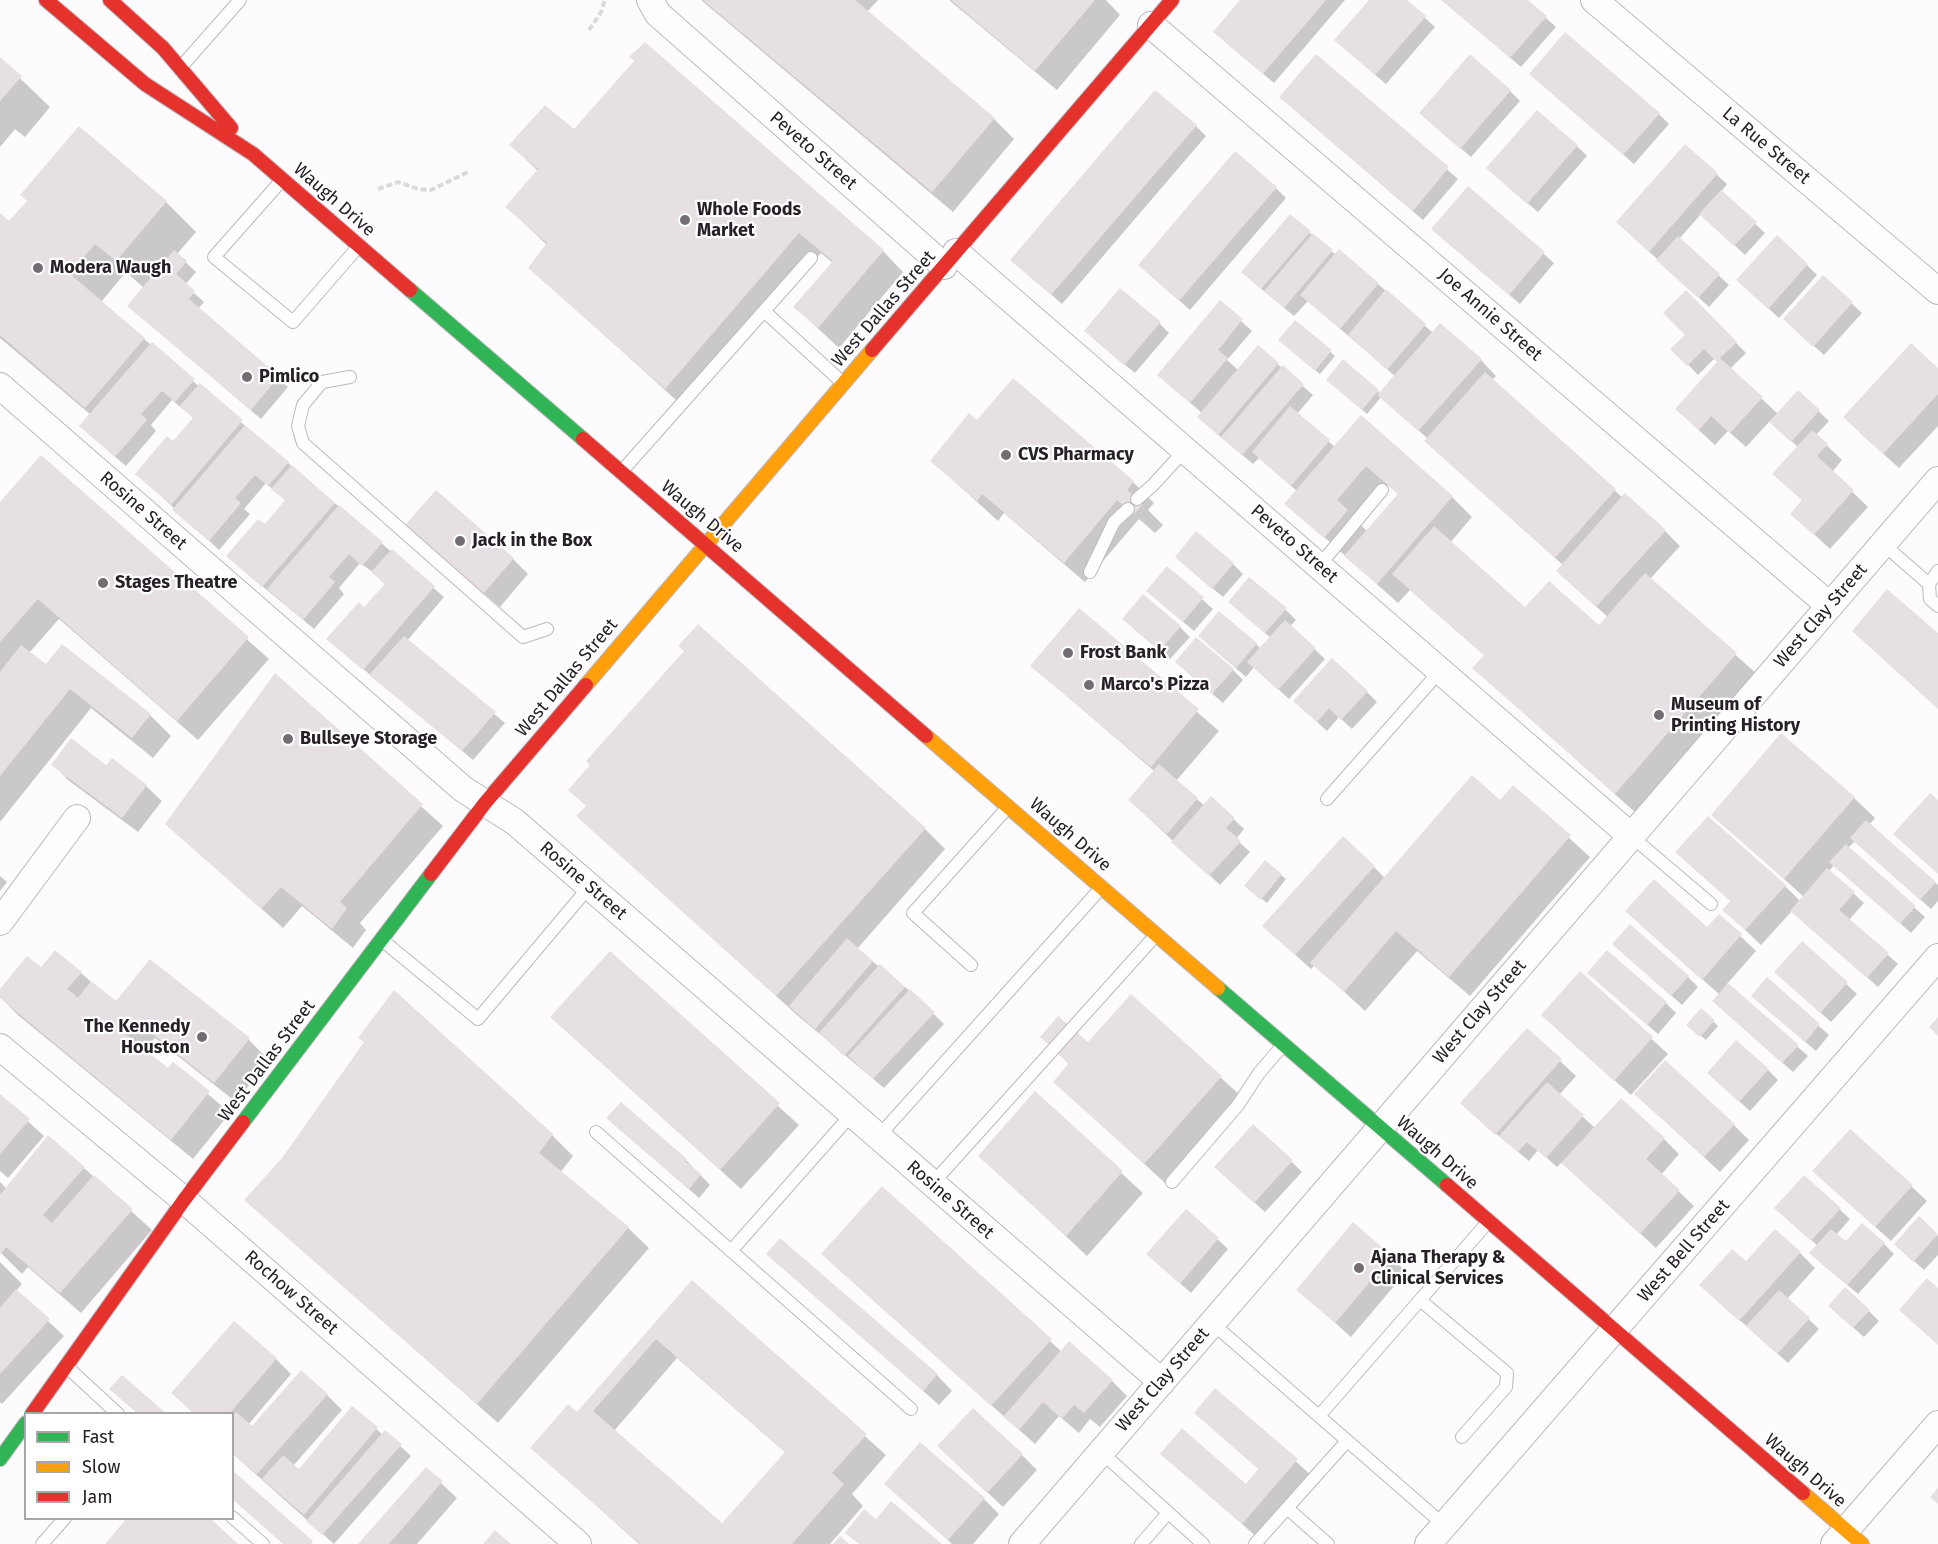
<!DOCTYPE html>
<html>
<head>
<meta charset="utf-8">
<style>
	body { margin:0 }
	#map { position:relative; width:1938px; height:1544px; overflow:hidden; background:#fdfbfd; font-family:"Fira Sans",sans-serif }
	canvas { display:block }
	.legend { position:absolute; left:24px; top:1412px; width:210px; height:108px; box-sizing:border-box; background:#fff; border:2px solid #a9a6a9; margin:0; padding:8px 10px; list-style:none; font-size:18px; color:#282028 }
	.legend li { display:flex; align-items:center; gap:12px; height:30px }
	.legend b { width:30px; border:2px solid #a9a6a9 }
</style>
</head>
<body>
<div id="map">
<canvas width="1938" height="1544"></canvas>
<ul class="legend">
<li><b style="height:8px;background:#30b455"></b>Fast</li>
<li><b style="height:8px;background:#ff9f0a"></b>Slow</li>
<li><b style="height:8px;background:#e5322d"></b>Jam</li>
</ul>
</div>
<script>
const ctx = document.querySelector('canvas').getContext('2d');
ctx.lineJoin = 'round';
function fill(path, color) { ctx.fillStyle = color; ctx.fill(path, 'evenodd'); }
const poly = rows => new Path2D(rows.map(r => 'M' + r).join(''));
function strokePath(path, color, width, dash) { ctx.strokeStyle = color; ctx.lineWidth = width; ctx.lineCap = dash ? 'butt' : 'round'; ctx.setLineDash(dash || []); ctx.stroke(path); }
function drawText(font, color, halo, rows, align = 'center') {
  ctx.font = font + ' "Fira Sans",sans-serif'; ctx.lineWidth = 4.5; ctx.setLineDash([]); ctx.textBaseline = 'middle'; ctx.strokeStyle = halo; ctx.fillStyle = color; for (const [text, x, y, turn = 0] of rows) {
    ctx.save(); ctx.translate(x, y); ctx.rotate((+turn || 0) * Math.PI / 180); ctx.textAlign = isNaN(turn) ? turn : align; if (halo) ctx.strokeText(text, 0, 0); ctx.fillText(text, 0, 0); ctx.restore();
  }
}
const shadow = poly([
	[701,0,878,0,867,12,994,119,1014,139,953,212],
	[949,0,1106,0,1120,15,1057,90],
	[1242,0,1345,0,1274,83,1225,42],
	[1371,0,1405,0,1435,27,1386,84,1346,50],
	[1442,0,1526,0,1556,27,1521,67],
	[1316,56,1458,179,1423,220,1291,107],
	[0,59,50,107,25,137,15,129,0,147],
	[1531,74,1659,114,1669,124,1634,164],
	[1510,91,1520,101,1471,157,1431,123],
	[1196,126,1206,136,1062,304,1012,260],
	[574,131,883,251,903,272,839,348,795,307,833,263,821,253,686,409,530,268,547,245,507,207,538,171,511,145],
	[1577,146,1587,156,1538,212,1498,178],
	[1685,146,1727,184,1721,192,1765,233,1745,255,1701,214,1679,239,1729,285,1709,307,1628,232],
	[1276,188,1286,198,1190,310,1150,275],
	[1468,188,1554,263,1520,304,1443,239],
	[29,201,166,202,196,232,177,254,196,272,185,285,204,302,198,309,288,387,261,419,139,315,144,288,126,272,101,302,444,597,407,641,505,723,473,760,339,649,365,609,386,585,374,573,360,563,339,588,344,594,314,629,238,566,265,526,286,501,279,495,266,483,244,509,250,514,219,550,147,483,173,443,195,419,172,400,151,425,156,431,126,466,91,436,91,415,0,338,0,215,10,223],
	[1290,216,1336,255,1378,284,1433,333,1481,360,1496,376,1492,380,1623,498,1665,531,1680,546,1650,579,1757,674,1636,813,1474,668,1485,656,1410,590,1398,603,1286,503,1297,491,1259,458,1253,464,1229,444,1209,427,1202,413,1169,385,1220,302,1252,331,1227,360,1238,370,1258,347,1313,395,1297,414,1335,447,1452,497,1472,517,1450,543,1526,609,1599,627,1608,617,1573,586,1563,565,1447,461,1426,441,1428,439,1381,397,1367,414,1332,384,1343,362,1381,394,1396,377,1308,301,1294,316,1253,282],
	[1388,485,1399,495,1367,531,1357,521],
	[1807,265,1817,275,1779,318,1748,290],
	[1823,277,1862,313,1824,355,1795,329],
	[1686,292,1746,353,1730,369,1778,414,1798,392,1829,421,1816,435,1842,460,1832,472,1868,507,1830,549,1792,514,1803,501,1790,489,1798,447,1770,421,1746,447,1728,431,1715,445,1692,424,1719,362,1715,358,1698,375,1673,349,1687,335],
	[1296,322,1335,356,1320,374,1285,345],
	[1159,323,1169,333,1135,373,1096,341],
	[1938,370,1938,426,1899,468,1860,433],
	[1013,380,1133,482,1154,503,1148,510,1163,525,1155,533,1139,519,1085,582,1004,513,998,521,932,461,978,422],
	[41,457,269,659,198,740,59,619,29,653,46,666,62,646,150,715,171,736,153,758,91,708,0,822,0,504],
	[423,540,513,559,528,574,500,607],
	[1233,564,1243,574,1223,597,1187,567],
	[1167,568,1213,609,1194,631,1158,601],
	[1079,610,1219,731,1176,781,1205,806,1212,799,1244,829,1236,839,1250,852,1220,885,1140,810,1154,771,1032,666],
	[1286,610,1296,620,1290,626,1325,659,1289,699,1254,667,1246,677,1210,646,1256,644,1261,649,1271,638,1240,612],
	[1180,627,1190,637,1170,659,1134,629],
	[1233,670,1243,680,1223,703,1187,672],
	[275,675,443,826,360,923,366,930,353,948,302,906,283,928,167,824],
	[1367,692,1377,702,1352,729,1339,717,1327,731,1305,711],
	[53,764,106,767,146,786,162,801,138,832,68,780],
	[1513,787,1590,857,1470,996,1417,951,1365,1011,1315,965,1311,969,1280,941,1374,867,1385,878,1501,802],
	[1854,798,1875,818,1869,825,1938,885,1938,901,1931,909,1855,841,1848,848,1925,917,1911,933,1834,865,1829,871,1864,903,1849,920,1898,964,1878,987,1792,911,1761,945,1724,910,1785,886,1800,901,1804,897,1713,815],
	[578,816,925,829,945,849,857,949,910,991,944,1024,884,1088,797,1015],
	[1281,875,1286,879,1267,903,1251,890],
	[0,876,7,882,0,891],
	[1719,916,1756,951,1727,984,1808,1056,1793,1072,1724,1011,1720,995,1642,926,1707,929],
	[1802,943,1857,994,1831,1022,1786,982],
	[610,954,799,1125,741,1189,552,1017],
	[1624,954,1688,977,1698,987,1682,1005],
	[81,973,116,1004,249,1040,269,1060,236,1102,155,1038,145,1051,168,1070,173,1064,230,1113,193,1159,18,1015,0,997,0,991],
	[1580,973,1668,1054,1631,1095,1558,1030],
	[1767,980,1829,1035,1816,1051,1763,1006],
	[1599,983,1666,1003,1676,1013,1658,1034],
	[1131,996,1242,1097,1165,1183,1055,1082,1070,1065,1042,1037,1088,1045],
	[1701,1010,1718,1026,1706,1040,1693,1029],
	[1527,1030,1576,1076,1559,1095,1595,1128,1664,1139,1679,1154,1661,1175,1694,1206,1656,1248,1562,1162,1557,1167,1538,1150,1529,1161,1477,1118],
	[366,1043,552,1135,573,1156,560,1173,628,1228,649,1248,498,1423,246,1200,284,1159],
	[1768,1070,1778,1080,1750,1111,1719,1083],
	[1035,1094,1143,1193,1087,1256,980,1156],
	[0,1096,44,1136,8,1178,0,1171],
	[1652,1109,1734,1125,1749,1140,1720,1172],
	[618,1128,686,1160,710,1185,699,1198],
	[1292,1162,1302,1172,1265,1212,1226,1177],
	[84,1168,152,1230,81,1313,28,1267,22,1274,0,1252,0,1182,6,1188],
	[1804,1177,1850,1219,1836,1235,1846,1244,1884,1244,1894,1254,1858,1294,1821,1263,1818,1246,1786,1218],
	[1830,1186,1911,1186,1927,1201,1891,1241],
	[882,1188,1062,1352,1112,1381,1127,1396,1100,1427,1090,1419,1079,1433,1059,1416,1035,1444,844,1274],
	[1186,1211,1228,1249,1191,1293,1158,1264],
	[1919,1219,1938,1236,1938,1255,1924,1270,1906,1254],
	[1800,1253,1815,1268,1787,1299,1819,1329,1788,1363,1717,1300,1746,1263],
	[768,1254,937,1375,952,1391,939,1405],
	[1391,1257,1406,1272,1351,1337,1298,1290],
	[0,1262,22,1284,16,1291,64,1336,2,1404,0,1402],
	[692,1282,886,1455,852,1494,863,1506,830,1544,639,1544,532,1448,577,1414],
	[677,1358,786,1453,723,1525,614,1431],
	[1869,1311,1879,1321,1864,1337,1840,1316],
	[276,1359,291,1374,248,1425,252,1428,327,1395,342,1410,293,1466,299,1471,352,1408,383,1435,385,1432,411,1456,334,1544,232,1453,232,1414,194,1414,173,1393],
	[1216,1390,1312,1476,1258,1538,1162,1454,1246,1486,1260,1470],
	[1022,1455,1037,1470,1003,1507,954,1461],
	[426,1469,457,1498,417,1544,360,1544],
	[886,1484,984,1499,999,1514,973,1544,952,1544]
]);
const building = poly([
	[703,0,855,0,995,118,932,192],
	[951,0,1095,0,1035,71],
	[1240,0,1326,0,1263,74,1213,32],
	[1369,0,1407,0,1426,16,1375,75,1334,40],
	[1441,0,1528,0,1547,16,1510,58],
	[1565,32,1660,113,1623,155,1529,74],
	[645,42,884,250,818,328,793,307,833,261,799,233,665,389,528,268,547,243,505,207,538,169,509,145,545,105,574,129,634,61,629,57],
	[1316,54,1449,167,1413,211,1279,97],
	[1470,54,1511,90,1460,149,1419,113],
	[0,57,22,76,0,101],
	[1155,90,1197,125,1051,295,1010,260],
	[1537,110,1578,145,1527,204,1486,168],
	[79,126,167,201,116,261,95,244,70,274,145,338,85,408,0,335,0,213,9,221,27,201,20,195],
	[1685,144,1718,173,1649,252,1616,222],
	[1235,151,1277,187,1179,301,1138,265],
	[1468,186,1545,252,1509,295,1431,229],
	[1721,190,1757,222,1734,246,1699,214],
	[1290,214,1311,231,1261,289,1241,272],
	[1313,233,1333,250,1284,308,1264,291],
	[1777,235,1808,264,1768,309,1736,280],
	[1678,236,1720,274,1698,298,1656,260],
	[1339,249,1379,283,1340,329,1300,295],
	[174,250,187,261,176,274,195,291,189,299,279,376,251,410,127,306],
	[1823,275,1853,302,1813,347,1783,319],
	[1120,288,1161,322,1124,365,1084,331],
	[1386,289,1426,324,1387,370,1348,335],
	[1686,290,1737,342,1720,358,1763,397,1730,433,1711,416,1699,430,1675,409,1717,362,1704,349,1687,366,1670,349,1685,335,1663,313],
	[1220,300,1243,319,1218,350,1228,358,1190,403,1157,375],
	[1295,320,1332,350,1315,371,1278,340],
	[1440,323,1482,359,1418,431,1377,395],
	[152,342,195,379,175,402,162,391,141,414,147,420,115,457,79,426],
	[1911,343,1938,368,1938,394,1883,454,1843,417],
	[1258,345,1279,363,1218,435,1197,417],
	[1343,359,1379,390,1362,410,1326,380],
	[1283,365,1304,384,1242,455,1221,437],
	[1485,372,1616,489,1555,558,1424,441],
	[1013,378,1134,481,1127,490,1143,504,1134,514,1117,500,1064,563,982,494,977,501,930,461,969,413,977,420],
	[200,383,243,420,171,505,135,474,167,436,173,441,193,418,180,406],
	[1798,390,1820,410,1791,442,1769,422],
	[1290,406,1330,440,1291,486,1252,452],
	[1361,415,1453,496,1377,584,1344,556,1398,494,1366,466,1337,500,1348,510,1324,538,1284,504],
	[245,425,289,462,268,486,255,475,235,498,241,503,209,541,172,510],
	[1812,430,1828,444,1817,456,1854,490,1814,535,1790,514,1802,500,1772,474],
	[41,455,249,637,177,721,38,599,0,642,0,502],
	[292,465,335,503,262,587,226,556,258,519,265,524,285,500,271,489],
	[436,490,514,558,484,593,405,525],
	[1625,493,1666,530,1596,607,1556,571],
	[339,505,383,542,362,566,349,554,329,577,335,582,303,620,267,589],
	[1434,526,1525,607,1549,581,1599,625,1645,573,1737,653,1615,794,1472,668,1484,655,1392,574],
	[1196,531,1234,563,1212,589,1175,557],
	[392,549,435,586,363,670,326,639,359,602,364,607,385,584,371,572],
	[1167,566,1204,597,1183,622,1146,591],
	[1249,577,1287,608,1265,633,1228,602],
	[1887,589,1938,633,1938,709,1852,631],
	[1143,594,1181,626,1160,650,1122,619],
	[1079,608,1199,709,1151,767,1030,666],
	[1219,611,1257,643,1236,668,1198,636],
	[1285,620,1316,648,1278,690,1247,662],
	[698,624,926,828,776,996,576,816,586,806,568,790,590,765,586,761,684,651,678,646],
	[404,636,496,712,462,751,369,675],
	[1196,637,1234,669,1212,694,1175,662],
	[62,644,151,714,132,738,70,689,0,776,0,672,21,645,46,664],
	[1332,658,1368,691,1341,720,1329,708,1317,722,1293,701],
	[275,673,423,804,340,902,347,908,332,929,281,887,261,909,165,824],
	[1781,733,1855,797,1784,879,1711,815],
	[71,738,106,765,112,758,147,785,122,818,51,765],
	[1159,764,1198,798,1167,834,1128,800],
	[1472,775,1500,800,1513,785,1571,835,1449,977,1396,931,1344,992,1310,963],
	[1930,793,1938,800,1938,874,1893,834],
	[1211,796,1235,818,1226,828,1241,841,1209,876,1171,842],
	[1708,816,1786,885,1745,930,1722,910,1730,901,1675,852],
	[1866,820,1936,882,1920,900,1850,838],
	[1343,836,1375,866,1295,955,1262,926],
	[1846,844,1916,906,1900,924,1829,862],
	[1265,860,1282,874,1261,900,1244,886],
	[1827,868,1855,892,1839,910,1889,953,1867,978,1790,911],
	[1654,879,1707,927,1719,914,1742,934,1702,980,1625,911],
	[1630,924,1689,976,1671,996,1612,944],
	[847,938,873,961,815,1029,789,1006],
	[1802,941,1848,982,1820,1013,1774,972],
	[55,950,82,972,67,989,78,998,91,981,116,1001,150,959,250,1038,214,1083,134,1019,123,1032,168,1068,173,1062,210,1091,171,1140,0,998,0,989,27,956,41,967],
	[1607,950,1667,1002,1647,1025,1587,973],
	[610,951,780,1103,720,1170,550,1017],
	[880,964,905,987,844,1056,819,1033],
	[1580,971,1653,1037,1614,1081,1541,1015],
	[1767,977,1820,1024,1805,1042,1751,996],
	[1728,983,1799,1045,1782,1063,1712,1001],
	[910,989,935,1012,873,1079,848,1056],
	[394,990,553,1134,539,1153,629,1227,477,1404,244,1200,282,1158,364,1042,358,1038],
	[1131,994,1222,1076,1144,1164,1053,1082,1069,1063,1040,1037,1058,1016,1088,1042],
	[1701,1008,1715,1020,1700,1037,1686,1025],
	[1938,1017,1938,1036,1929,1027],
	[1527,1028,1562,1059,1495,1135,1460,1103],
	[1736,1040,1769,1069,1739,1102,1707,1073],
	[1665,1060,1735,1124,1704,1157,1634,1094],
	[1547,1082,1584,1115,1546,1158,1527,1142,1518,1152,1499,1136],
	[1035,1091,1123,1171,1066,1236,978,1156],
	[0,1094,30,1119,0,1154],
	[1621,1098,1665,1138,1646,1159,1680,1190,1640,1234,1561,1163],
	[621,1102,687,1159,685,1161,701,1174,689,1189,606,1118],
	[1253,1124,1293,1160,1254,1203,1214,1167],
	[1850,1129,1913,1185,1875,1227,1812,1171],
	[48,1135,85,1167,43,1215,52,1223,94,1175,133,1209,60,1293,6,1247,0,1255,0,1195],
	[1804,1175,1841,1208,1811,1241,1774,1208],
	[882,1186,1052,1339,991,1406,821,1254],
	[1186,1209,1219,1238,1180,1284,1146,1254],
	[1919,1216,1938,1234,1913,1262,1894,1244],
	[1353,1222,1392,1256,1335,1323,1296,1290],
	[1862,1223,1885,1243,1847,1285,1809,1253,1831,1229,1846,1241],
	[1775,1229,1801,1252,1739,1321,1699,1285,1732,1249,1746,1261],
	[780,1238,938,1374,923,1391,766,1254],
	[1927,1278,1938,1288,1938,1345,1899,1310],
	[692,1280,867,1434,832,1473,844,1484,792,1544,640,1544,530,1448,568,1404,577,1412],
	[656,1339,785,1452,722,1523,593,1411],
	[1845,1287,1870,1310,1853,1328,1828,1306],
	[16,1289,50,1319,0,1374,0,1308],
	[1779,1290,1810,1318,1777,1354,1746,1326],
	[234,1321,277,1358,229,1414,195,1414,171,1393],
	[1069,1341,1113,1380,1084,1413,1074,1405,1062,1419,1043,1402,1019,1430,1003,1417],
	[301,1370,328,1394,257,1474,232,1453,232,1416,236,1412,252,1426],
	[122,1375,167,1414,138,1414,109,1389],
	[1215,1388,1298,1459,1242,1524,1160,1454,1182,1428,1246,1484,1258,1469,1194,1413],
	[352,1406,378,1427,304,1515,262,1479,283,1455,299,1469],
	[973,1408,1023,1454,987,1493,937,1446],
	[385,1430,402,1444,322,1535,306,1521],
	[920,1442,985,1498,948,1540,884,1484],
	[426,1467,443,1481,389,1544,358,1544],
	[232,1470,313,1541,311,1544,283,1544,232,1499],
	[1938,1488,1938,1504,1930,1497],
	[891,1501,942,1544,859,1544,845,1533,864,1509,876,1519],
	[127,1518,210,1518,238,1544,105,1544],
	[495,1530,511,1544,483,1544],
	[840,1536,849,1544,833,1544]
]);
const path = poly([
	[589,30,601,12,605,0],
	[378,189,398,182,418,189,431,190,468,172]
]);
const lane = poly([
	[181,67,240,0],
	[282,180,214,257,293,322,358,247],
	[764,311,843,383],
	[350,377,322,382,303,405,298,426,303,443,523,637,547,629],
	[622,471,811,258],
	[1137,499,1153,485,1185,450],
	[1883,544,1929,584,1930,599,1938,606],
	[1319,566,1382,490],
	[1090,572,1114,522,1128,509],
	[1929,584,1938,571],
	[1327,799,1440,671],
	[1631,836,1711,904],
	[382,940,478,1019,589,887],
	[971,965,913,913,1008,807],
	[596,1132,911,1409],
	[878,1137,1101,888],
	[1172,1182,1238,1105,1259,1073,1283,1045],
	[932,1184,1156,935],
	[731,1251,851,1115],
	[1420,1300,1507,1373,1506,1387,1462,1437],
	[1212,1323,1444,1525],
	[66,1366,118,1414],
	[1319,1416,1488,1222],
	[1101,1452,1203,1544],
	[1287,1508,1328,1544],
	[232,1517,263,1544],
	[42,1544,65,1518],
	[1141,1544,1168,1513],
	[1255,1544,1347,1441]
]);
const street = poly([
	[650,0,658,14,944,266],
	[1594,0,1938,291],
	[1151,25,1830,606],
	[956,252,1631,836],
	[0,386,463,789,515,822,1162,1382],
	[0,922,77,818],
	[0,1047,184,1200,578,1544],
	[1022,1544,1938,480],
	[1428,1544,1938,957],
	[1834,1544,1938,1424]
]);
const fast = poly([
	[410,290,583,439],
	[1218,988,1447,1185],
	[243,1122,431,874],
	[0,1459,26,1423]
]);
const slow = poly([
	[586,685,872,350],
	[926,736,1218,988],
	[1803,1493,1862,1544]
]);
const jam = poly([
	[46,0,145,84,253,154,410,290],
	[110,0,163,48,231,128],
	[872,350,1172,0],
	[583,439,926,736],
	[431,874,485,803,586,685],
	[1447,1185,1803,1493],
	[32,1414,184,1200,243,1122]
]);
const markers = [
	[685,220,6,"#736d73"],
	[38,268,6,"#736d73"],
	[247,377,6,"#736d73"],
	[1006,455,6,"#736d73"],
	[460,541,6,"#736d73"],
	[103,583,6,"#736d73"],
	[1068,653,6,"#736d73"],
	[1089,685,6,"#736d73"],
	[1659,715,6,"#736d73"],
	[288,739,6,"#736d73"],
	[202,1037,6,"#736d73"],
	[1359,1268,6,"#736d73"]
];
const streetNames = [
	["La Rue Street",1766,146,40],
	["Peveto Street",813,151,41],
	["Waugh Drive",334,200,41],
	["West Dallas Street",884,309,-49],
	["Joe Annie Street",1490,315,41],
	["Rosine Street",143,511,41],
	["Waugh Drive",702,517,40],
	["Peveto Street",1294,544,41],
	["West Clay Street",1821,616,-49],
	["West Dallas Street",567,678,-50],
	["Waugh Drive",1070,835,41],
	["Rosine Street",583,881,41],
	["West Clay Street",1480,1012,-49],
	["West Dallas Street",267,1061,-53],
	["Waugh Drive",1437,1153,41],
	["Rosine Street",950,1200,41],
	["West Bell Street",1684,1251,-49],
	["Rochow Street",291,1293,41],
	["West Clay Street",1163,1380,-49],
	["Waugh Drive",1805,1471,41]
];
const poiNames = [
	["Whole Foods",697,210],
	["Market",697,231],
	["Modera Waugh",50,268],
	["Pimlico",259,377],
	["CVS Pharmacy",1018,455],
	["Jack in the Box",472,541],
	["Stages Theatre",115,583],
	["Frost Bank",1080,653],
	["Marco's Pizza",1101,685],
	["Museum of",1671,705],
	["Printing History",1671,726],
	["Bullseye Storage",300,739],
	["The Kennedy",190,1027,"right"],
	["Houston",190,1048,"right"],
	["Ajana Therapy &",1371,1258],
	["Clinical Services",1371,1279]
];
fill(shadow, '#0003');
fill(building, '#e6e0e5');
strokePath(lane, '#bdb8be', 14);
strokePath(street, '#bdb8be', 28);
strokePath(fast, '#bdb8be', 16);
strokePath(slow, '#bdb8be', 16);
strokePath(jam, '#bdb8be', 16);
strokePath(path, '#dadada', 4, [6, 3]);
strokePath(lane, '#fffeff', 12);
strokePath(street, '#fffeff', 26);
strokePath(fast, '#30b455', 14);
strokePath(slow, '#ff9f0a', 14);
strokePath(jam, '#e5322d', 14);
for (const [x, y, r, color] of markers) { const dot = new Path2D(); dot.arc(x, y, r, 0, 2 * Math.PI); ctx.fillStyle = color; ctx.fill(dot); strokePath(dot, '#fff', 2); }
drawText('18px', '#282028', '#fff', streetNames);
drawText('bold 18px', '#282028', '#fff', poiNames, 'left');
</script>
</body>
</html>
